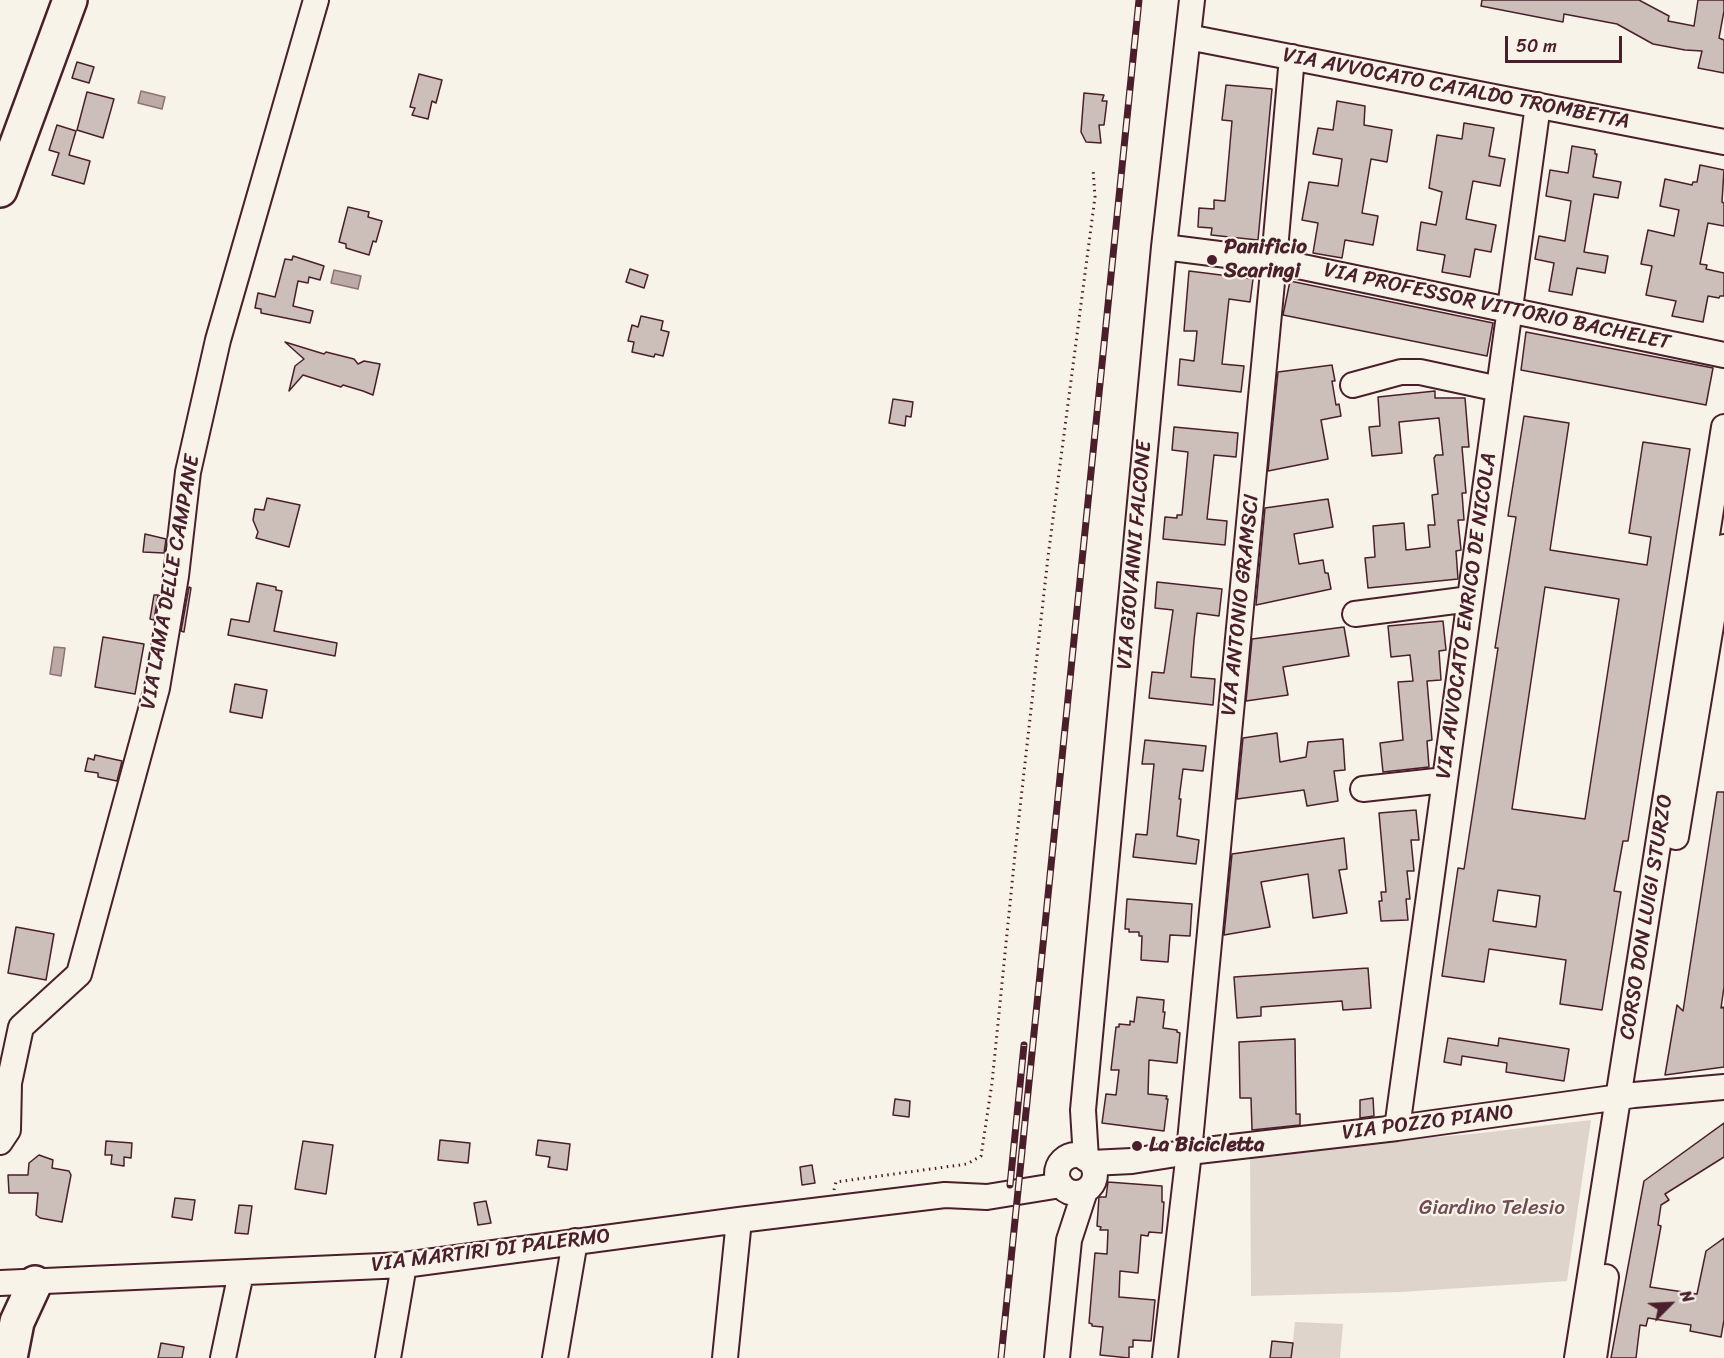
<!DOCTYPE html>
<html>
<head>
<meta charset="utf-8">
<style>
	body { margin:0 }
	#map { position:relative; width:1724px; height:1358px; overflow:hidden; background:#f7f3e8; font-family:Sriracha,sans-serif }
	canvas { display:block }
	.north { position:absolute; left:1640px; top:1274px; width:60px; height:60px; -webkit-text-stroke:4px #f7f3e8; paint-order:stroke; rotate:66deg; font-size:16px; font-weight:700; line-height:24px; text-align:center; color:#4a1f2b }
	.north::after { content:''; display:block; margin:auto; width:21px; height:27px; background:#4a1f2b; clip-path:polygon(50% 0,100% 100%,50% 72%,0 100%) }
	.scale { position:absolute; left:1505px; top:36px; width:117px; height:27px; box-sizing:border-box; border:3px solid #4a1f2b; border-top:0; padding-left:8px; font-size:18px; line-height:21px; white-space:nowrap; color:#4a1f2b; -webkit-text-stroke:4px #f7f3e8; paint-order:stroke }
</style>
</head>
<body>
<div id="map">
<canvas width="1724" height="1358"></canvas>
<div class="north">N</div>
<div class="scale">50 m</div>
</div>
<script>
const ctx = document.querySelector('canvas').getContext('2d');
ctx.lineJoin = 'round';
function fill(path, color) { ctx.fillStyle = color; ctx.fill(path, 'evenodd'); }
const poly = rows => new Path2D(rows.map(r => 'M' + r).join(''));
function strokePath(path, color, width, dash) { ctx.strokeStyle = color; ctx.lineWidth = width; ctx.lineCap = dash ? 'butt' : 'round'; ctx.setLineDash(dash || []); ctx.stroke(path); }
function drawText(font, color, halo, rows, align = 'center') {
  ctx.font = font + ' Sriracha,sans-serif'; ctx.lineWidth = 4.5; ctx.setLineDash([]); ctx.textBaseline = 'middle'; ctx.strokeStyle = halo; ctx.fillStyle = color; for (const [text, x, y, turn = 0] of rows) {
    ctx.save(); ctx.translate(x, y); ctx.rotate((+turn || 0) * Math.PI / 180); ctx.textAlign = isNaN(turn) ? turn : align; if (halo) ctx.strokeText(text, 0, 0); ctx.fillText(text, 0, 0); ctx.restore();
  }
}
const green = poly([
	[1591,1120,1567,1281,1401,1292,1251,1296,1250,1152,1472,1134],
	[1295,1322,1343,1324,1340,1358,1291,1358]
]);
const water = poly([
	[141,91,165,97,162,109,138,103,141,91],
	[334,270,361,276,358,289,331,283,334,270],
	[54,647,65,648,61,676,50,674,54,647]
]);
const building = poly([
	[1482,0,1639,0,1669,16,1668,21,1694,26,1698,0,1724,0,1724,11,1719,38,1724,40,1724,73,1698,68,1702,51,1685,50,1653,44,1617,24,1564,14,1563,22,1481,6,1482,0],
	[77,62,94,67,89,83,72,78,77,62],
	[419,74,442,80,436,103,432,101,428,119,412,115,415,108,410,107,419,74],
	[1226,85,1272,89,1258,240,1211,235,1212,228,1198,227,1199,208,1214,209,1214,200,1225,201,1232,121,1222,120,1226,85],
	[87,92,114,99,103,138,77,130,87,92],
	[1084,93,1104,95,1102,101,1107,101,1104,125,1099,125,1101,143,1086,142,1081,132,1084,93],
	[1337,101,1365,106,1364,125,1392,130,1387,162,1371,159,1362,213,1378,216,1373,245,1345,240,1342,258,1313,253,1318,223,1302,220,1309,182,1338,186,1342,159,1313,154,1318,128,1333,130,1337,101],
	[1464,123,1494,128,1489,156,1505,159,1500,186,1473,181,1466,219,1496,225,1491,252,1475,249,1470,277,1442,272,1445,255,1417,250,1421,222,1436,225,1442,192,1429,188,1437,135,1462,139,1464,123],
	[57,125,76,131,69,155,90,161,84,184,52,175,59,153,49,150,57,125],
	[1572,146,1595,150,1595,154,1597,154,1593,177,1621,182,1618,198,1594,194,1584,252,1608,256,1605,273,1577,268,1572,295,1549,291,1554,263,1535,259,1539,236,1565,241,1571,201,1546,196,1550,170,1568,173,1572,146],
	[1700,165,1724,170,1722,202,1724,203,1724,226,1708,223,1700,264,1707,265,1706,269,1724,273,1724,296,1720,296,1719,298,1708,296,1703,322,1672,316,1676,301,1646,295,1652,266,1641,264,1648,230,1674,236,1679,210,1660,206,1665,179,1692,185,1693,182,1697,182,1700,165],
	[348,207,369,212,368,217,382,221,376,242,373,241,369,255,346,248,346,244,339,242,348,207],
	[293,256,324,266,320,280,309,277,308,283,298,281,293,306,313,311,310,323,261,313,261,309,255,308,258,293,275,297,285,259,292,260,293,256],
	[630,269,648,275,644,288,626,282,630,269],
	[1189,271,1253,279,1250,302,1229,299,1222,364,1244,366,1241,392,1178,385,1180,359,1194,361,1197,331,1184,331,1189,271],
	[1290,281,1493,323,1487,356,1283,315,1290,281],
	[641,316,663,321,661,330,669,332,663,356,655,354,654,357,632,352,634,342,628,341,632,325,638,327,641,316],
	[1526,332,1713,368,1706,405,1521,370,1526,332],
	[285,342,324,354,326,352,354,359,358,364,364,361,380,364,373,395,363,391,343,385,341,387,303,375,289,391,295,366,304,359,285,342],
	[1332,365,1335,381,1332,381,1336,405,1339,404,1341,416,1321,420,1328,459,1268,471,1278,372,1332,365],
	[1435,391,1435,398,1465,398,1469,447,1462,447,1466,493,1462,493,1464,520,1458,520,1461,550,1456,551,1458,579,1368,588,1365,558,1375,557,1373,526,1404,523,1406,550,1430,547,1428,525,1435,525,1432,495,1438,494,1434,458,1436,455,1443,455,1439,418,1399,422,1402,453,1372,456,1369,427,1380,426,1378,397,1435,391],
	[893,399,913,402,911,417,906,416,905,426,889,423,893,399],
	[1524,416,1569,423,1550,550,1647,565,1651,537,1629,533,1643,442,1690,449,1628,841,1623,841,1614,891,1621,892,1602,1010,1560,1004,1566,960,1489,949,1484,982,1442,976,1458,868,1464,869,1498,648,1495,648,1516,517,1508,516,1524,416],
	[1545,587,1619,599,1585,819,1512,809,1545,587],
	[1498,890,1540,896,1536,927,1493,921,1498,890],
	[1174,427,1238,433,1236,457,1214,455,1207,519,1227,521,1225,545,1163,539,1165,517,1177,518,1177,515,1182,515,1188,452,1172,450,1174,427],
	[267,498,300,505,289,547,256,538,258,532,253,520,255,509,264,510,267,498],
	[1328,499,1333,527,1294,534,1299,564,1323,560,1325,573,1328,573,1331,589,1256,605,1265,508,1328,499],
	[145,534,166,539,164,553,143,552,145,534],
	[1157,582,1222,589,1219,616,1197,613,1194,640,1191,677,1215,679,1213,705,1149,698,1152,672,1164,673,1173,610,1155,608,1157,582],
	[257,583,276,587,276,590,282,591,274,631,337,643,335,656,228,635,231,619,249,622,257,583],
	[189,587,191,588,184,632,181,631,189,587],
	[154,595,158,595,154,620,150,619,154,595],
	[1443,621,1446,650,1439,651,1441,680,1427,681,1432,740,1427,741,1429,767,1383,772,1380,743,1403,740,1398,682,1413,681,1410,655,1391,657,1388,626,1443,621],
	[1344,627,1349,656,1283,667,1288,695,1246,701,1252,639,1344,627],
	[103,637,144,644,135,694,95,687,103,637],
	[235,684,267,690,262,718,230,712,235,684],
	[1277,733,1280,762,1306,757,1308,742,1343,739,1345,770,1334,771,1338,801,1307,806,1304,790,1237,799,1243,738,1277,733],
	[1145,740,1206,746,1203,771,1183,769,1179,799,1181,799,1177,836,1199,840,1196,864,1133,857,1136,834,1147,835,1154,764,1142,764,1145,740],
	[95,755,122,761,117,781,98,777,98,773,85,771,88,758,94,760,95,755],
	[1717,792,1724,792,1724,987,1721,1008,1724,1007,1724,1067,1665,1075,1677,1005,1683,1011,1717,792],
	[1416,810,1419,840,1411,840,1414,871,1407,871,1410,899,1406,899,1408,920,1381,921,1379,901,1382,901,1381,892,1386,892,1379,813,1416,810],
	[1344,838,1347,869,1339,870,1347,913,1313,918,1308,874,1261,882,1270,927,1224,935,1232,854,1344,838],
	[1127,899,1192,904,1190,936,1170,935,1168,962,1141,960,1142,936,1139,936,1139,932,1129,932,1129,929,1125,929,1127,899],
	[16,927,54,934,46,980,8,973,16,927],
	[1368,968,1371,1008,1343,1010,1342,1001,1261,1007,1261,1016,1237,1018,1234,977,1368,968],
	[1137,997,1164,1000,1163,1012,1165,1012,1163,1028,1177,1030,1177,1032,1180,1033,1177,1063,1149,1060,1148,1094,1167,1096,1166,1099,1168,1099,1164,1131,1102,1123,1106,1094,1116,1095,1119,1070,1111,1070,1116,1027,1119,1027,1119,1024,1130,1025,1130,1021,1134,1022,1137,997],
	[1448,1038,1498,1046,1499,1038,1569,1049,1564,1081,1506,1072,1507,1063,1462,1056,1461,1065,1444,1062,1448,1038],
	[1295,1039,1296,1114,1300,1114,1300,1125,1252,1130,1251,1098,1240,1098,1239,1042,1295,1039],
	[1373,1098,1374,1116,1360,1118,1360,1100,1373,1098],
	[895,1099,910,1101,909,1117,893,1115,895,1099],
	[1724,1123,1724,1157,1665,1194,1669,1200,1661,1205,1658,1225,1661,1226,1650,1287,1697,1294,1706,1251,1724,1238,1724,1320,1721,1337,1690,1331,1691,1325,1648,1318,1646,1326,1640,1325,1636,1358,1611,1358,1644,1181,1724,1123],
	[440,1140,470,1143,468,1163,438,1160,440,1140],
	[538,1140,570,1144,567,1170,548,1167,550,1157,536,1155,538,1140],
	[106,1141,132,1143,131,1158,124,1157,124,1166,111,1164,112,1155,105,1155,106,1141],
	[303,1141,333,1145,326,1194,295,1189,303,1141],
	[39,1155,53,1160,52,1168,69,1171,71,1175,62,1222,40,1218,36,1215,38,1193,9,1193,8,1175,28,1175,29,1163,39,1155],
	[812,1165,815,1183,802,1185,800,1167,812,1165],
	[1108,1182,1162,1186,1162,1202,1164,1202,1162,1233,1149,1232,1148,1236,1141,1235,1138,1273,1120,1271,1119,1297,1155,1300,1151,1341,1133,1340,1133,1347,1129,1347,1129,1358,1100,1355,1103,1327,1092,1326,1092,1324,1089,1323,1095,1253,1107,1254,1108,1230,1100,1230,1101,1227,1097,1226,1099,1197,1106,1197,1108,1182],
	[175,1198,195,1200,192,1220,172,1217,175,1198],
	[486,1201,491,1223,478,1225,474,1203,486,1201],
	[239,1205,252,1206,248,1234,235,1233,239,1205],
	[1272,1341,1293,1343,1291,1358,1270,1358,1272,1341],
	[161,1343,184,1347,182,1358,158,1358,161,1343]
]);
const path = poly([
	[834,1190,836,1182,967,1164,981,1156,992,1083,1016,844,1048,557,1095,197,1093,169]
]);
const minor = poly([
	[1188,37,1724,142],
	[1164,247,1274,261,1724,355],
	[1353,385,1401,372,1420,372,1499,389],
	[1355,614,1470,599],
	[1363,789,1445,780],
	[1676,837,1724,547],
	[1397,1128,1538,105],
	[0,1142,8,1130,9,1083,21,1027,79,974,157,688,176,576,188,472,218,340,316,0],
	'1057 1174a19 19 0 1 1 38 0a19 19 0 1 1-38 0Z',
	[1086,1159,1083,1110,1164,247,1192,0],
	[1091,1163,1132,1161,1189,1152,1397,1128,1634,1095,1724,1087],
	[0,1283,404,1265,739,1220,945,1195,987,1197,1061,1185],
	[223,1358,241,1273],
	[388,1358,404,1265],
	[555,1358,575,1241],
	[725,1358,739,1220],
	[1057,1358,1069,1240,1085,1191],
	[1165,1358,1189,1152,1274,261,1292,57],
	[1577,1358,1724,427],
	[1594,1358,1606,1277]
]);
const highway = poly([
	[0,190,70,0],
	[10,1358,17,1322,35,1283]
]);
const rail = poly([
	[1010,1185,1024,1045],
	[1001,1358,1139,0]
]);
const markers = [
	[1212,260,6,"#4a1f2b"],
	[1137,1146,6,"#4a1f2b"]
];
const streetNames = [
	["VIA AVVOCATO CATALDO TROMBETTA",1456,89,11],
	["VIA PROFESSOR VITTORIO BACHELET",1497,307,12],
	["VIA GIOVANNI FALCONE",1135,555,-85],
	["VIA LAMA DELLE CAMPANE",171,582,-80],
	["VIA ANTONIO GRAMSCI",1241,605,-84],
	["VIA AVVOCATO ENRICO DE NICOLA",1467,616,-82],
	["CORSO DON LUIGI STURZO",1647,917,-81],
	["VIA POZZO PIANO",1428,1123,-7],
	["VIA MARTIRI DI PALERMO",491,1251,-7]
];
const poiNames = [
	["Panificio",1224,248],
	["Scaringi",1224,272],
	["La Bicicletta",1149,1146]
];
const parkNames = [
	["Giardino Telesio",1492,1209]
];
fill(green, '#ded4cc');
fill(water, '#bcaaa7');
strokePath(water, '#8e7275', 1.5);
fill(building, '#ccbfb9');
strokePath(building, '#4a1f2b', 1.5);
strokePath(minor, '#4a1f2b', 28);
strokePath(highway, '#4a1f2b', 38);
strokePath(path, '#4a1f2b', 3, [1.5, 4.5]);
strokePath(minor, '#f7f3e8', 24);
strokePath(highway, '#f7f3e8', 33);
strokePath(rail, '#4a1f2b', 7);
strokePath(rail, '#f7f3e8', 4.5, [14]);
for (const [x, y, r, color] of markers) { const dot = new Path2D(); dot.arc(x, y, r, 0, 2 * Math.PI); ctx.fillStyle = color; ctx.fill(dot); strokePath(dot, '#f7f3e8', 2); }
drawText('21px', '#4a1f2b', '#f7f3e8', streetNames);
drawText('bold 21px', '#4a1f2b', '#f7f3e8', poiNames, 'left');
drawText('21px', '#6f4c53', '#f7f3e8', parkNames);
</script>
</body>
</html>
